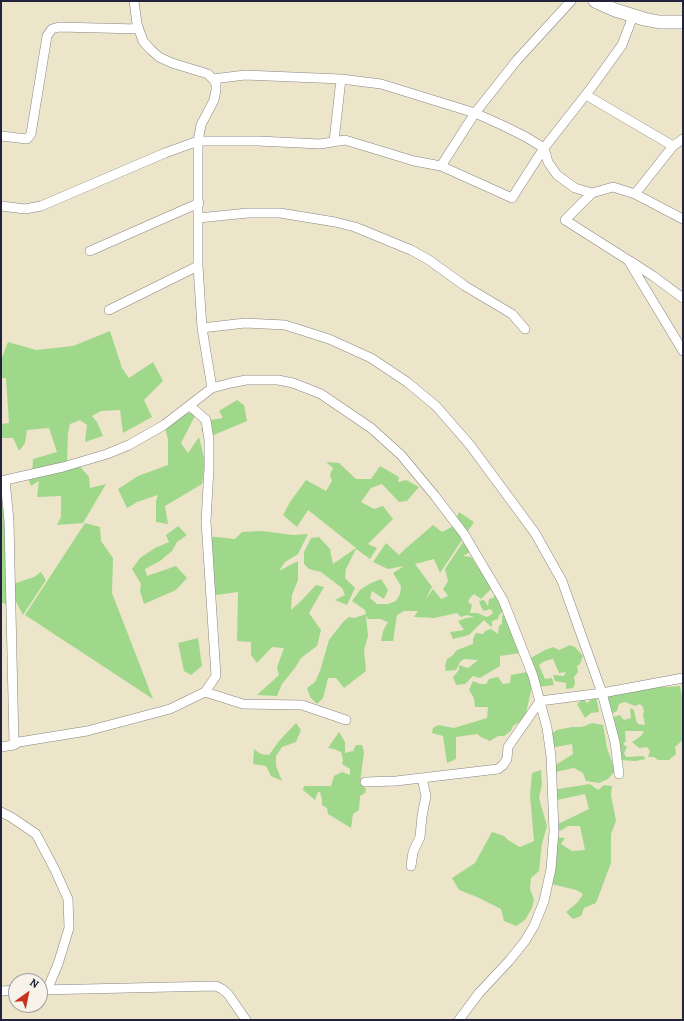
<!DOCTYPE html>
<html>
<head>
<meta charset="utf-8">
<style>
	body { margin:0 }
	#map { position:relative; width:684px; height:1021px; overflow:hidden; background:#ede5ca; font-family:Alegreya,serif }
	canvas { display:block }
	.frame { position:absolute; inset:0; border:2px solid #22223b; pointer-events:none }
	.north { position:absolute; left:8px; top:973px; width:40px; height:40px; box-sizing:border-box; background:#f7f3e8; border:1px solid #a29fa3; border-radius:50%; rotate:33deg; font-size:11px; font-weight:700; line-height:16px; text-align:center; color:#22223b }
	.north::after { content:''; display:block; margin:auto; width:14px; height:18px; background:#c8321e; clip-path:polygon(50% 0,100% 100%,50% 72%,0 100%) }
</style>
</head>
<body>
<div id="map">
<canvas width="684" height="1021"></canvas>
<div class="frame"></div>
<div class="north">N</div>
</div>
<script>
const ctx = document.querySelector('canvas').getContext('2d');
ctx.lineJoin = 'round';
function fill(path, color) { ctx.fillStyle = color; ctx.fill(path, 'evenodd'); }
const poly = rows => new Path2D(rows.map(r => 'M' + r).join(''));
function strokePath(path, color, width, dash) { ctx.strokeStyle = color; ctx.lineWidth = width; ctx.lineCap = dash ? 'butt' : 'round'; ctx.setLineDash(dash || []); ctx.stroke(path); }
const green = poly([
	[110,331,122,368,129,378,153,362,163,381,144,400,152,417,123,433,120,410,101,411,92,416,97,422,103,436,85,442,87,425,80,420,70,424,68,433,67,463,78,464,89,477,90,488,106,484,83,523,57,525,61,517,61,496,37,497,39,481,31,486,28,479,32,474,33,459,57,452,49,428,27,430,25,443,19,451,13,438,1,438,1,424,9,423,6,378,1,378,1,360,8,342,36,350,73,346],
	[237,400,244,405,247,421,209,437,201,430,210,420,223,418,219,411],
	[195,410,195,416,181,443,188,453,199,437,205,462,202,484,165,506,168,524,156,522,156,501,158,495,137,502,127,508,118,489,138,476,168,465,168,439,164,425],
	[326,462,339,463,356,479,371,479,380,466,399,477,398,482,406,480,419,487,407,501,399,502,382,484,371,488,361,502,374,509,383,506,393,519,368,544,377,548,370,559,356,549,346,569,345,578,355,588,347,605,335,600,345,595,342,588,321,572,309,569,304,564,304,552,311,538,319,537,330,549,333,564,356,548,308,510,297,527,283,515,290,502,306,480,326,491,332,481,330,475,333,468],
	[4,506,6,533,7,605,1,602,1,507],
	[459,512,474,522,440,573,434,559,415,564,432,587,425,600,433,589,441,599,448,596,443,589,448,581,445,569,463,542,470,552,463,556,471,557,484,576,493,586,491,589,481,599,474,594,470,598,468,602,472,605,470,613,478,613,486,617,491,615,493,612,490,609,484,611,481,607,479,601,484,600,488,606,489,599,493,598,495,594,504,611,499,615,498,619,492,621,492,627,490,626,484,620,469,635,453,639,450,632,464,630,458,621,466,618,474,617,467,615,461,617,457,613,434,618,414,617,418,611,404,611,397,615,393,641,381,641,383,631,388,622,380,619,368,619,366,616,368,636,364,650,366,671,344,688,336,678,328,678,323,698,317,704,310,697,307,688,315,682,320,671,329,640,343,622,349,617,354,618,366,614,365,610,352,601,360,590,371,583,381,579,388,590,384,599,372,591,370,598,377,604,388,604,396,601,400,594,401,586,393,573,404,566,388,569,373,562,386,543,399,555,404,550,433,525,442,532,453,526],
	[85,523,100,527,101,541,113,558,112,593,153,699,25,615],
	[178,526,187,535,177,542,172,551,160,561,145,569,147,576,176,566,187,578,176,590,144,604,140,591,141,584,132,569,140,558,155,548,169,542,166,535],
	[262,531,293,535,308,534,298,554,285,562,279,571,298,561,298,580,292,595,291,610,301,601,316,585,324,587,309,613,321,630,317,646,301,658,295,668,282,684,277,696,257,695,279,675,277,667,284,648,272,647,257,663,251,655,251,642,237,641,238,592,216,595,207,536,235,539,242,532],
	[41,572,46,580,23,615,14,598,13,584,34,577],
	[502,615,505,616,520,653,500,656,500,666,480,678,473,676,465,684,456,685,453,677,459,670,459,665,468,668,478,660,464,659,460,662,456,670,446,671,445,666,447,659,453,655,457,650,473,644,473,639,476,633,483,634,485,631,491,629,498,634,499,626,502,624],
	[198,638,202,666,191,675,184,671,178,643],
	[570,645,575,647,583,656,580,664,577,666,578,672,574,677,575,684,573,688,566,689,566,683,555,681,553,675,564,676,566,672,559,673,553,659,545,661,539,665,545,679,552,678,554,685,539,687,527,660,545,650,553,647,559,650],
	[527,672,531,682,531,691,526,713,522,720,513,726,511,731,504,736,498,736,490,741,481,737,477,734,456,737,456,759,447,763,443,736,432,733,433,728,438,725,454,728,487,718,488,707,475,707,474,698,469,690,473,681,480,684,486,684,489,679,498,677,503,684,510,683,511,675],
	[680,686,683,701,683,740,675,747,676,754,669,760,658,760,654,757,648,757,650,751,647,747,639,748,632,742,641,736,644,731,625,731,626,741,623,744,627,747,624,753,626,757,643,756,646,759,635,761,619,760,611,718,620,715,624,720,631,718,630,708,634,710,636,720,638,724,645,725,643,715,644,711,643,707,640,704,635,706,625,702,619,704,617,711,607,716,606,697,615,690,647,687,667,687],
	[595,690,599,712,591,713,585,718,577,704,583,699,587,703,592,699],
	[296,723,301,730,296,742,282,747,276,756,276,766,282,781,271,776,266,766,253,764,254,749,261,754,269,755,279,741],
	[592,723,603,725,607,748,615,771,608,779,599,783,586,781,583,773,574,768,555,772,554,766,573,754,572,744,555,747,550,735,557,730,572,727,582,727],
	[339,732,345,742,345,753,353,751,356,745,362,745,364,752,360,783,366,789,365,793,360,796,359,810,353,814,351,828,328,814,327,808,322,805,322,799,320,792,318,792,315,800,303,790,304,786,331,786,334,776,342,772,350,775,350,769,342,764,343,760,341,752,334,749,328,748],
	[541,770,542,784,539,798,547,826,542,844,539,871,531,878,530,889,534,899,532,908,525,920,516,926,504,921,501,909,477,897,459,890,452,878,475,863,492,832,504,836,508,840,520,847,534,841,530,795,532,773],
	[590,784,598,790,604,785,612,786,611,795,616,821,611,834,611,863,596,903,584,908,581,916,573,919,566,912,578,902,583,894,576,890,548,883,553,837,565,838,561,844,572,851,585,850,580,826,568,826,560,831,554,831,558,824,589,809,585,794,557,800,552,790]
]);
const street = poly([
	[134,1,137,24,143,41,150,49,159,57,172,63,208,74,213,79,216,84,216,90,214,100,201,125,198,141,198,266,202,328,212,388],
	[571,1,517,60,475,113,441,166,512,198,544,148,591,88,622,45,633,16],
	[213,79,245,75,341,79,381,84,475,113,504,126,526,137,544,148,548,162,557,175,575,188,592,193],
	[586,95,673,146],
	[1,136,27,139,31,134,47,36,52,29,59,27,139,29],
	[334,141,341,79],
	[635,194,673,146,683,139],
	[1,206,25,209,41,206,165,153,198,141,258,141,320,144,345,140,414,161,441,166],
	[198,218,248,213,280,213,335,222,355,227,411,250,429,260,465,286,512,314,525,329],
	[683,219,635,194,613,187,592,193,565,220,628,260,683,351],
	[90,251,199,203],
	[630,261,653,276,683,298],
	[109,310,198,266],
	[202,328,245,323,285,325,329,339,371,358,407,382,436,406,470,445,535,533,562,581,602,693,615,742,619,774],
	[5,480,9,521,14,745],
	[1,481,63,467,107,454,129,445,164,425,212,388,231,383,246,380,278,380,293,383,321,394,371,428,401,455,435,496,464,534,503,600,533,676,547,728,551,756,554,831,551,869,544,901,534,926,525,941,509,961,479,993,459,1020],
	[205,692,243,704,302,705,346,720],
	[1,747,14,745,19,742,87,731,170,709,205,692,216,676,206,521,209,468,209,440,206,420,190,406],
	[365,782,396,781,498,769,503,765,507,759,508,747,540,701,602,693,683,678],
	[1,812,11,817,36,834,55,870,68,899,69,928,58,964,47,990],
	[411,866,413,852,420,837,422,816,426,796,422,778],
	[40,990,216,986,222,989,228,994,246,1020],
	[1,991,16,990]
]);
const secondary = poly([
	[595,1,615,10,644,19,659,22,683,22]
]);
fill(green, '#9fd88a');
strokePath(street, '#888482', 10);
strokePath(secondary, '#888482', 14);
strokePath(street, '#fff', 9);
strokePath(secondary, '#fff', 13);
</script>
</body>
</html>
